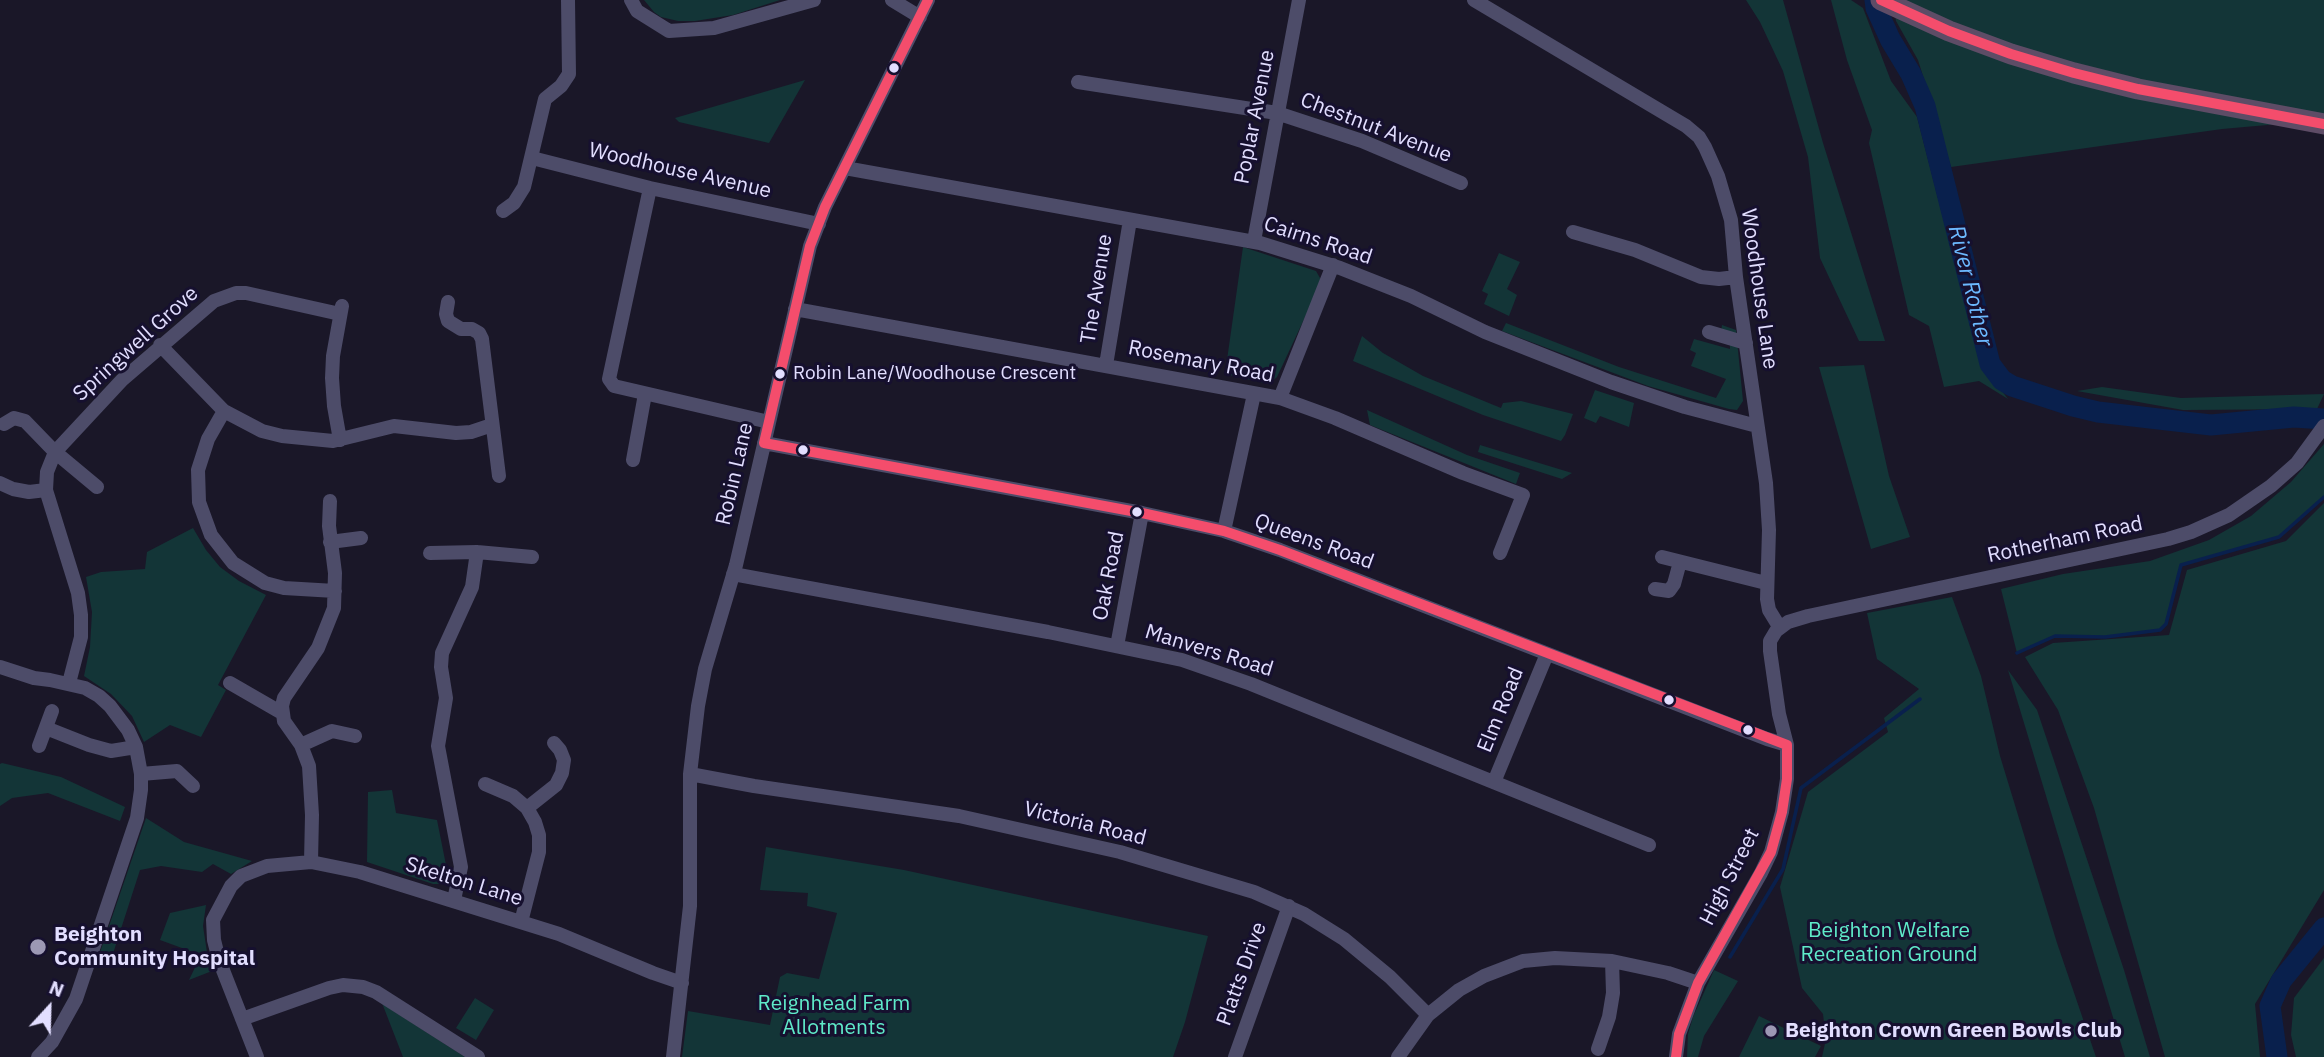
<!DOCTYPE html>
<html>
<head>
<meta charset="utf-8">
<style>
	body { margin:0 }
	#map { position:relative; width:2324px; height:1057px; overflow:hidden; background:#1a1728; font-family:"IBM Plex Sans",sans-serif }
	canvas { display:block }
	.north { position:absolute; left:14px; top:973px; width:70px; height:70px; -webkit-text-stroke:5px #16102f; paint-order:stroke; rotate:22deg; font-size:19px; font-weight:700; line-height:28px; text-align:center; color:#e2deff }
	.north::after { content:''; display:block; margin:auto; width:24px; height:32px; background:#e2deff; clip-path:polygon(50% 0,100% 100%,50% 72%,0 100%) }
</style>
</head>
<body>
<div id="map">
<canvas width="2324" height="1057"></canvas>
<div class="north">N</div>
</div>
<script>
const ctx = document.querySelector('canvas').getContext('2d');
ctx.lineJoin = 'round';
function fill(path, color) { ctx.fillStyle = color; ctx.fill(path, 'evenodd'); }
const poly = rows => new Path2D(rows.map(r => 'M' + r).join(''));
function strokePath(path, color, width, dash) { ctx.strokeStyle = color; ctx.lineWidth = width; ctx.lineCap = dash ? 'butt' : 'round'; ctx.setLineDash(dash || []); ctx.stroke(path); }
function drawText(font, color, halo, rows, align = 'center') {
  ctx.font = font + ' "IBM Plex Sans",sans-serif'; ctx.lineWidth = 6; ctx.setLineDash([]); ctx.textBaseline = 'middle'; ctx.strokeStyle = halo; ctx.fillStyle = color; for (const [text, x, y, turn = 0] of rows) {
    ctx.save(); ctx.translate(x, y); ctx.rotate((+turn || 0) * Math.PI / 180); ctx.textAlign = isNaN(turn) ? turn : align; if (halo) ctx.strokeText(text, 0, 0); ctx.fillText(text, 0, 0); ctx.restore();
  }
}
const green = poly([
	[644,0,780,0,733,15,695,21,678,21,661,17,654,12],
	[1746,0,1783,0,1823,143,1885,341,1859,341,1820,258,1808,157,1783,71,1760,22],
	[1831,0,1851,0,1863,8,1891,81,1917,117,1981,364,2008,399,1979,381,1944,387,1929,326,1909,315,1869,143,1872,130,1847,60],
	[1892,0,2324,0,2324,120,2222,129,1951,167,1918,60,1896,21],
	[805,80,769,143,679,122,675,118],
	[1243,247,1316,271,1320,278,1320,285,1277,377,1269,384,1225,374],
	[1499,253,1520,262,1507,289,1517,295,1509,316,1484,304,1488,294,1482,291],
	[1506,323,1619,367,1716,398,1726,379,1691,366,1696,353,1690,350,1694,339,1730,349,1730,341,1720,339,1722,325,1736,330,1743,401,1737,410,1729,409,1648,386,1502,331],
	[1362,336,1383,353,1423,376,1501,408,1503,403,1521,401,1573,414,1565,435,1561,441,1483,415,1353,361],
	[1864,365,1889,476,1910,537,1871,549,1819,367],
	[2102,387,2181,398,2324,394,2317,409,2183,410,2077,391],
	[1595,390,1634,403,1629,427,1600,416,1596,423,1584,418],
	[1367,410,1467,455,1520,473,1516,484,1370,425],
	[2324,444,2324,497,2279,537,2181,565,2166,624,2160,630,2105,637,2055,636,2017,653,2001,589,2063,574,2150,561,2209,540,2251,516,2291,482],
	[1480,445,1572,473,1562,479,1478,452],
	[2324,503,2324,890,2255,1004,2260,1057,2165,1057,2094,808,2058,710,2025,657,2053,643,2169,635,2187,570,2286,541],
	[193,528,206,550,220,567,239,581,266,595,218,685,226,690,201,737,170,725,144,742,132,716,111,694,84,676,90,647,92,612,86,577,101,572,145,569,147,552],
	[1952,597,1981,676,2000,756,2057,943,2096,1057,1822,1057,1826,1039,1823,1014,1802,988,1780,887,1808,792,1888,732,1884,718,1919,689,1877,659,1867,613],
	[2008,670,2037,710,2124,970,2150,1057,2125,1057],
	[2,763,61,777,125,807,120,821,48,793,12,798,0,806,0,764],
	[392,790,396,813,437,820,447,870,445,880,440,884,433,884,367,862,368,792],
	[146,818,184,842,252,861,231,874,213,864,202,872,161,866,140,870,109,966,97,961],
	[766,847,904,870,1208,936,1185,1022,1173,1057,682,1057,688,1011,770,1025,780,977,787,973,819,979,837,913,807,906,808,893,760,890],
	[206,905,203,926,208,959,212,971,189,980,201,955,160,940,170,913],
	[2324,958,2324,1057,2296,1057,2291,1035,2294,998],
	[1714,970,1738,981,1704,1036,1698,1057,1687,1057,1688,1034,1693,1017],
	[475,998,494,1010,476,1040,456,1028],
	[382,1003,395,1012,465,1057,403,1057],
	[1759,1016,1821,1046,1815,1057,1739,1057]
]);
const stream = poly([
	[2017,653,2055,636,2105,637,2160,630,2166,624,2181,565,2279,537,2324,497],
	[1730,957,1783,869,1801,788,1920,699]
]);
const river = poly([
	[1875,0,1876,8,1890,39,1911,74,1925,106,1990,364,2002,380,2012,386,2073,406,2098,412,2211,425,2294,417,2324,419],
	[2277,1057,2270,1006,2281,981,2324,928]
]);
const minor = poly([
	[631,0,637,11,669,31,714,28,814,0],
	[892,0,920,17],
	[1474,0,1686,126,1699,137,1705,147,1718,176,1731,220,1736,277,1766,483,1769,530,1767,599,1769,610,1780,628],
	[1078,82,1277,113,1362,141,1461,183],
	[532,158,650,188,819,224],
	[845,168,1260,243,1340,268,1411,296,1485,332,1611,382,1685,407,1757,426],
	[650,188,609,379,614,386,769,422],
	[503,211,514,203,524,187,545,99,561,86,569,74,568,0],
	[1573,232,1635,250,1701,277,1719,279,1736,277],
	[1254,241,1299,0],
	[448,302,446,314,448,321,461,329,472,329,479,333,482,339,499,476],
	[795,309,1280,398,1335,418,1463,473,1523,495,1500,553],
	[1709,332,1746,343],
	[160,345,224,411,262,431,282,436,333,441,394,426,456,433,471,432,492,425],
	[1106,365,1130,220],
	[1280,398,1333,265],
	[224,411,208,439,198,470,199,502,211,535,233,563,265,583,284,588,335,591],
	[4,424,14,418,25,421,55,452,97,487],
	[340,440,334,406,332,378,333,356,342,306],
	[764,443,1142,513,1224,531,1280,550,1767,739,1787,745],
	[633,460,645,394],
	[0,483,13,489,29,492,46,490],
	[1224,531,1254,394],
	[330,542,361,538],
	[430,553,477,552,532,557],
	[1662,557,1766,583],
	[733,574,1048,632,1182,660,1251,684,1649,845],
	[1655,589,1669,591,1674,584,1680,562],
	[1117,646,1142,513],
	[0,667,34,678,50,680,85,688,99,696,110,706,128,730,136,747,141,774,141,790,137,818,76,999,52,1042,38,1057],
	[69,683,81,637,81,615,78,593,46,490,47,472,55,452,122,380,214,301,236,293,246,293,340,314],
	[230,683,282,713],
	[46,728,89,745,111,751,136,747],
	[301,745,332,731,355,736],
	[39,746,52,711],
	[141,774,177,771,193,786],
	[690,774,754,786,959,816,1120,852,1254,892,1304,914,1344,939,1390,977,1428,1015],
	[1494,782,1547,654],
	[485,784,513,796,527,808,535,822,539,835,539,852,521,922],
	[527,808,556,785,562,773,564,760,560,750,554,743],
	[311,862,312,815,309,766,301,745,284,721,282,706,284,698,318,648,334,608,335,573,329,526,330,501],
	[454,900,461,867,438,746,446,698,441,667,442,653,472,587,477,552],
	[242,1019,329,988,343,985,363,987,376,992,478,1057],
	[1598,1049,1609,1017,1613,993,1612,961],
	[257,1057,219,960,214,940,213,920,231,886,241,876,267,866,311,862,360,872,559,934,653,973,682,983],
	[673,1057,690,906,690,774,698,706,705,669,736,565,810,246,825,207,928,0],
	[1235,1057,1289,906],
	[1398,1057,1428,1015,1459,990,1484,976,1523,961,1555,958,1612,961,1668,973,1698,983],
	[1676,1057,1679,1034,1698,983,1761,873,1771,852,1782,812,1787,779,1787,745,1779,714,1770,651,1770,641,1776,631,1788,622,1808,616,2168,539,2191,532,2229,515,2271,486,2297,463,2324,426]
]);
const highway = poly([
	[1881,0,1949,31,2011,54,2074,73,2138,89,2324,124]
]);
const bus1 = poly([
	[928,0,825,207,810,246,764,443,1142,513,1224,531,1280,550,1787,745,1787,779,1782,812,1771,852,1698,983,1679,1034,1676,1057],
	[1881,0,1949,31,2011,54,2074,73,2138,89,2324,124]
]);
const markers = [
	[894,68,6,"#e2deff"],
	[780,374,6,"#e2deff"],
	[803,450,6,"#e2deff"],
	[1137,512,6,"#e2deff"],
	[1669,700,6,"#e2deff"],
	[1748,730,6,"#e2deff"],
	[38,947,9,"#9c98b4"],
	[1771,1031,7,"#9c98b4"]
];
const busNames = [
	["Robin Lane/Woodhouse Crescent",793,374]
];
const streetNames = [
	["Poplar Avenue",1255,117,-79],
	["Chestnut Avenue",1376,128,21],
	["Woodhouse Avenue",680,171,13],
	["Cairns Road",1318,241,18],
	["The Avenue",1097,289,-81],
	["Woodhouse Lane",1759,289,82],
	["Springwell Grove",136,344,-42],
	["Rosemary Road",1201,362,11],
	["Robin Lane",735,474,-77],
	["Rotherham Road",2065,540,-12],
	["Queens Road",1314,542,20],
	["Oak Road",1109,576,-79],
	["Manvers Road",1209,651,17],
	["Elm Road",1501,710,-68],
	["Victoria Road",1085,824,14],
	["High Street",1730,877,-63],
	["Skelton Lane",464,882,17],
	["Platts Drive",1242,974,-70]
];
const parkNames = [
	["Beighton Welfare",1889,931],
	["Recreation Ground",1889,955],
	["Reignhead Farm",834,1004],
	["Allotments",834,1028]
];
const poiNames = [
	["Beighton",54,935],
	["Community Hospital",54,959],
	["Beighton Crown Green Bowls Club",1785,1031]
];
const waterNames = [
	["River Rother",1970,286,76]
];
fill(green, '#133537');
strokePath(stream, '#09204d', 3.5);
strokePath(river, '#09204d', 21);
strokePath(minor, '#4d4c69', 14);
strokePath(highway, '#5e4c66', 21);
strokePath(bus1, '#f44d6c', 10);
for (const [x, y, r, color] of markers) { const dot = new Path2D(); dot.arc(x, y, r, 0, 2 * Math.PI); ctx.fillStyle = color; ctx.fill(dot); strokePath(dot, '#16102f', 2.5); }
drawText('19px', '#e2deff', '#16102f', busNames, 'left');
drawText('21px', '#e2deff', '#16102f', streetNames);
drawText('21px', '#5feac9', '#16102f', parkNames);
drawText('bold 21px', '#e2deff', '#16102f', poiNames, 'left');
drawText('italic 23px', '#6cb9ff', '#16102f', waterNames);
</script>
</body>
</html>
